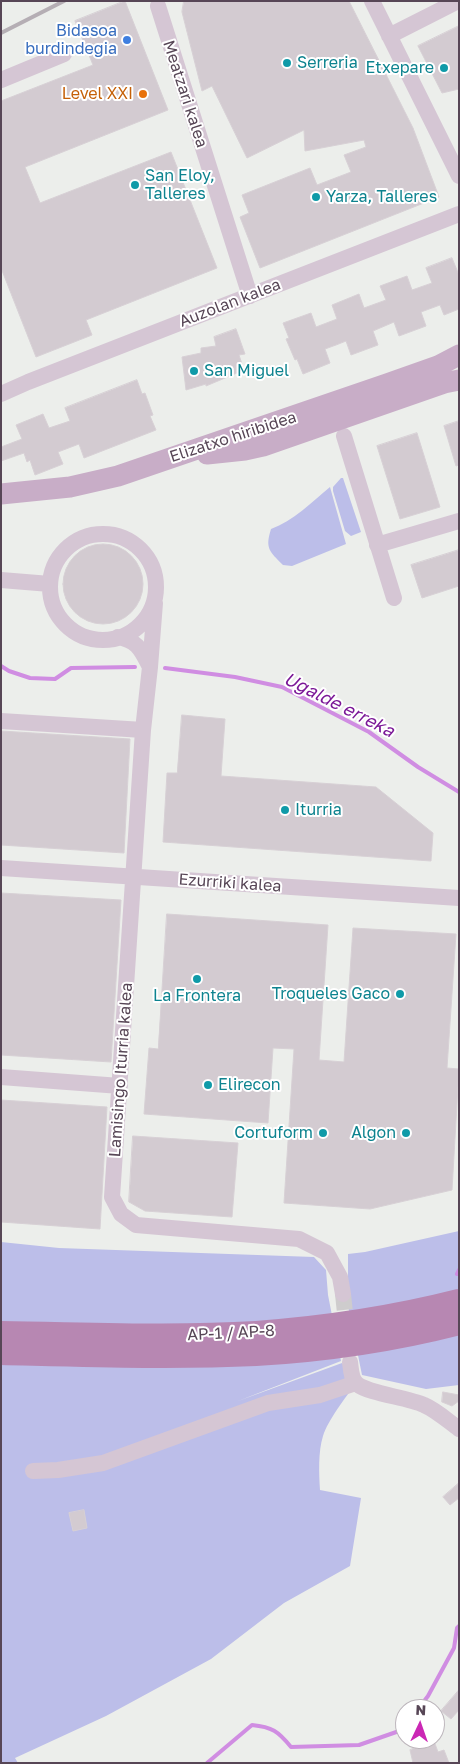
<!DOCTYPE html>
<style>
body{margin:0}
#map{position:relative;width:460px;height:1764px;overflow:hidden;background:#eceeeb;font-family:"Golos Text",sans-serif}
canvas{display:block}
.frame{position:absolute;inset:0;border:2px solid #574656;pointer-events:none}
.north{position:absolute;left:395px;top:1699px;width:50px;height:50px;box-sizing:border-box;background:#fff;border:1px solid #bcb5bb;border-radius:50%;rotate:3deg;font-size:14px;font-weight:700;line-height:20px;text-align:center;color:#574656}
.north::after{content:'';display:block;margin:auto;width:18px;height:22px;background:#cb28b5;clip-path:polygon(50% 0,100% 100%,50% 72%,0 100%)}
</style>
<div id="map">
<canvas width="460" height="1764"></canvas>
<div class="frame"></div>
<div class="north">N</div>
</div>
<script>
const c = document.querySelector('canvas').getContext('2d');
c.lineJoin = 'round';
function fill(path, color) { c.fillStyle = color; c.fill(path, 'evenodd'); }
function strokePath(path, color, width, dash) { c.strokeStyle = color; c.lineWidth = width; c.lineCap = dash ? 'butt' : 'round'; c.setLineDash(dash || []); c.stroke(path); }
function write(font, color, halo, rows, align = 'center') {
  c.font = font + ' "Golos Text",sans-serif'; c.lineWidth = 4; c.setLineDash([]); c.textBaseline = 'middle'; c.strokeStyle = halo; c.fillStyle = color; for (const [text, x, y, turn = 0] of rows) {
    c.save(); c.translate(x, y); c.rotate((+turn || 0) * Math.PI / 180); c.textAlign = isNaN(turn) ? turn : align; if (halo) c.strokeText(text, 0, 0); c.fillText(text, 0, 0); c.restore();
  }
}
const green = new Path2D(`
 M341,478H343L361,532L351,536L345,531L333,491V487Z
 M330,487L346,544L292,566L283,565C269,551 265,548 271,529C293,521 312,502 330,487Z
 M459,1231V1385L426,1389L362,1375L348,1306V1254L365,1252Z
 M1,1242L59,1248L314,1257L326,1270L328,1295L341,1361L238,1401L342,1363L356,1383C346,1397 328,1420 323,1436C318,1452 319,1473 320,1490L361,1498L350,1566L284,1603L211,1659L106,1716L15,1758L18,1763H1Z`);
const stream = new Path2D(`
 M1,666L9,671L30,678L55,679L71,668L135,667
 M165,668L235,677L282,687L369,732L418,767L459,792
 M457,1274L459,1270
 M418,1709L428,1696L454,1648L457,1628L459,1626
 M207,1763L252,1725C272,1727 278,1731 291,1747L359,1745L402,1730L405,1727`);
const building = new Path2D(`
 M125,1L168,110L25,167L40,203L171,152L217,268L86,320L92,335L36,357L1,268V101L93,65L75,21Z
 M184,1H349L413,128L439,197L260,268L240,217L249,213L242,195L310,168L317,185L351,172L344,155L366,147L364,140L305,151L304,130L247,158L212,86L202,91L182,12Z
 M459,26V89L442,93L418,46Z
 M452,258L459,275V309L444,315L440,305L421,312L426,326L399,336L394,322L373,331L378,345L351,355L346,341L336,345L325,349L330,363L303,374L297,359L295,360L286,339L289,338L283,323L311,313L316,327L337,319L332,305L359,294L364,308L386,300L380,286L407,276L412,290L432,283L426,268Z
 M236,329L245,354L239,355L244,370L206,386V384L186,390L182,357L201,353V348L216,346L214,337Z
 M137,380L142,394L145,393L153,415L150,416L156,430L84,458L79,444L58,452L63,464L35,475L30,460L27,462L24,453L1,461V447L22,439L16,425L43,414L49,428L70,421L65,408Z
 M459,421V465L456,466L444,426Z
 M417,433L440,507L400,519L377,446Z
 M63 584a40 40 0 1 1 80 0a40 40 0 1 1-80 0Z
 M459,550V586L422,598L411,565Z
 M182,715L225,719L221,776L376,787L433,833L431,861L163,842L167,773H177Z
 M1,731L130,739L124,853L1,845Z
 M1,893L121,900L111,1062L1,1055Z
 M167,914L328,925L319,1060L344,1062L353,928L456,934L447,1068L459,1069L452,1190L370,1209L284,1203L294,1049L273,1048L268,1123L144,1114L149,1048L158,1049Z
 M1,1100L107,1107L100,1229L1,1222Z
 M133,1136L238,1143L232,1217L145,1211L129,1202Z
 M443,1392L459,1395V1401L452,1406L442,1402Z
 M459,1483V1498L450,1505L443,1497Z
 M84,1510L87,1528L73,1531L69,1513Z
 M459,1690V1710L451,1719L441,1711Z
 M434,1741L438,1752L444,1750L449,1763H413L410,1750Z`);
const minorTunnel = new Path2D(`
 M343,1294L347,1332`);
const minor = new Path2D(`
 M372,1L459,176
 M158,6L250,296
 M389,36L458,1
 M1,80L64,54
 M1,394L28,382L459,214
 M344,436L394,598
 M50 587a53 53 0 1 1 106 0a53 53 0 1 1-106 0Z
 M377,545L459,521
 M1,580L50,584
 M118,637C138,641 141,650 150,667L155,603
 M150,667L143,730L112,1197L121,1214L136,1225L299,1239L327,1253L340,1277L343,1294
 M1,721L143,730
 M1,868L459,898
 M1,1077L120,1086
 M350,1362C351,1369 351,1379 357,1384C369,1394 407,1397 424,1405C436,1410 448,1421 459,1429
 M33,1471L58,1470L103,1463L268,1403L320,1395L356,1383`);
const major = new Path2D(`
 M207,454L245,450L263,446L444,383L459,380
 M1,494L70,487L118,476L387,384L438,366L459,355`);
const highway = new Path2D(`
 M1,1333C86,1334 171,1338 256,1333C324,1328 392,1318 459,1301
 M1,1353C86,1355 171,1358 256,1354C324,1350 393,1340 459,1323`);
const rail = new Path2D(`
 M1,33L64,1`);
const markers = [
 [127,40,5,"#3f7fe0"],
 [287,63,5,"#0f9aa8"],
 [444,68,5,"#0f9aa8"],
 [143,94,5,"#e8710a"],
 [135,185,5,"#0f9aa8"],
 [316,197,5,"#0f9aa8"],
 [194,371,5,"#0f9aa8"],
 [285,810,5,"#0f9aa8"],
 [197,979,5,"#0f9aa8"],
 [400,994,5,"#0f9aa8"],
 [208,1085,5,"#0f9aa8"],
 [323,1133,5,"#0f9aa8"],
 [406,1133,5,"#0f9aa8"]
];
const shopNames = [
 ["Bidasoa",117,31],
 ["burdindegia",117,49]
];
const cultureNames = [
 ["Serreria",297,63],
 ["Etxepare",434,68,"right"],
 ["San Eloy,",145,176],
 ["Talleres",145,194],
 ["Yarza, Talleres",326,197],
 ["San Miguel",204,371],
 ["Iturria",295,810],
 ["Troqueles Gaco",390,994,"right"],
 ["La Frontera",197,996,"center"],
 ["Elirecon",218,1085],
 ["Cortuform",313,1133,"right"],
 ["Algon",396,1133,"right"]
];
const foodNames = [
 ["Level XXI",133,94]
];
const streetNames = [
 ["Meatzari kalea",185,94,72],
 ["Auzolan kalea",230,303,-21],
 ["Elizatxo hiribidea",233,437,-18],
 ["Ezurriki kalea",230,883,4],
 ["Lamisingo Iturria kalea",121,1070,-86],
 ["AP-1 / AP-8",231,1333,-3]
];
const waterNames = [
 ["Ugalde erreka",339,705,27]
];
fill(green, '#bcbee9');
strokePath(stream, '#d08de2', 4);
fill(building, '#d3cbd1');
strokePath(building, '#d7d0d5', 1);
strokePath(minorTunnel, '#cecccd', 16, [16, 8]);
strokePath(minor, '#d5c6d4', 16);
strokePath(major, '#c8adc7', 21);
strokePath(highway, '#b787b2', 24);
strokePath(rail, '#b5aeb4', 4);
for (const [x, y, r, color] of markers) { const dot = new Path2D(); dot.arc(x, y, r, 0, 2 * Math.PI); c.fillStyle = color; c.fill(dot); strokePath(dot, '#fff', 2); }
write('16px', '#366cbe', '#fff', shopNames, 'right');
write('16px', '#0d838f', '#fff', cultureNames, 'left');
write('16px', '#c56008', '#fff', foodNames, 'right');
write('16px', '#574656', '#fff', streetNames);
write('italic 18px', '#7b1897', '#fff', waterNames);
</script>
